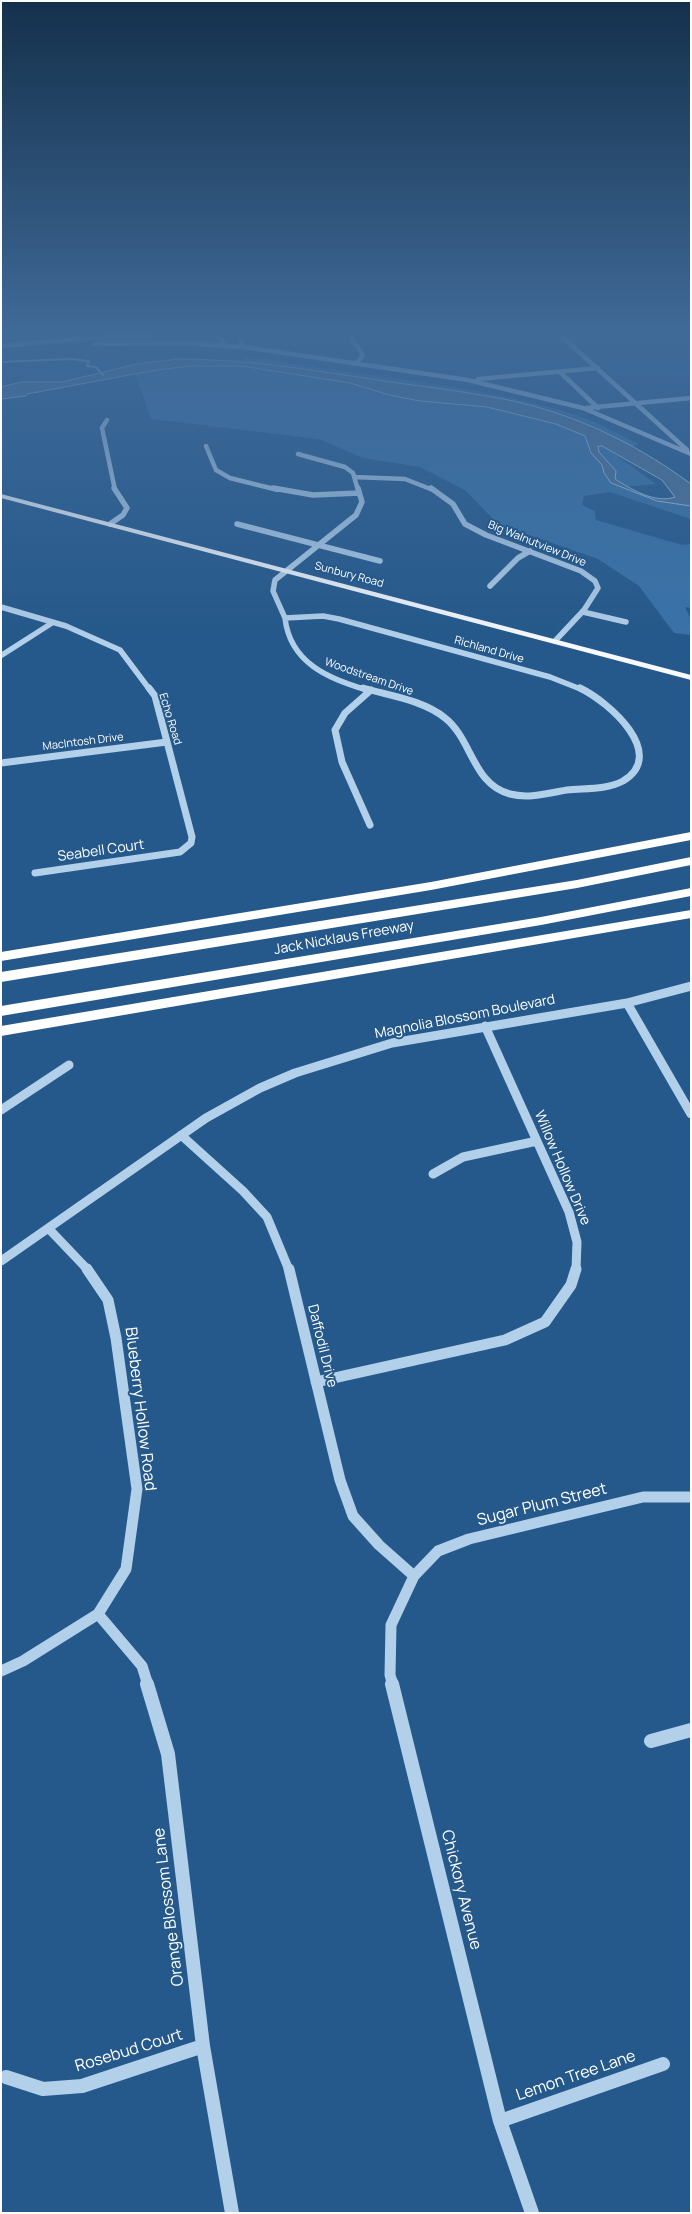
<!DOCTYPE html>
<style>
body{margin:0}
#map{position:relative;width:692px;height:2214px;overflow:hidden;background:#25598b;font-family:Manrope,sans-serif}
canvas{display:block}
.frame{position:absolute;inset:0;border:2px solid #fff;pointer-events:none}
</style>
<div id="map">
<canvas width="692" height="2214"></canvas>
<div class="frame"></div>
</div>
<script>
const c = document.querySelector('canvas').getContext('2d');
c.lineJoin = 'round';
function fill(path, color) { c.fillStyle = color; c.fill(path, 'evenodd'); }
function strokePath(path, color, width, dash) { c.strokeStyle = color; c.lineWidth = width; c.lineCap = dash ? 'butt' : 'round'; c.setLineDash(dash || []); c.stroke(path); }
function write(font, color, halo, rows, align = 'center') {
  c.font = font + ' Manrope,sans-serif'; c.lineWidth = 4; c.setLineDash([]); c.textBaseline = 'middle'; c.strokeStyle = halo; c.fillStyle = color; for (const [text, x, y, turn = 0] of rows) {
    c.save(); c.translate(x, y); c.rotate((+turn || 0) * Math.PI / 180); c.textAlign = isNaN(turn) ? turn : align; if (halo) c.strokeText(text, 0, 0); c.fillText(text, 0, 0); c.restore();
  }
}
const green = new Path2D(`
 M241,355C352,376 465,381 573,414C596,421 618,434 639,444L618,451L605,447L656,484L620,487L657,501L691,506V519L610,492L584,496L582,505L595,511L596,520L682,545L691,544V608L685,607L691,620V635L674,633L639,586L598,559L498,524L465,490L420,467L363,458L319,439L151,419L134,370L247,363Z`);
const water = new Path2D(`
 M178,359C246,359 304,369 371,379C409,385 449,389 487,396C562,408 630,439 691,484V506L657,501L611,483L604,473L602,465L591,453L585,436L556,424L487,407L420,401L389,395L350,383L242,366H192L156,370L27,394L26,396L1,399V387L21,382H62L137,364ZM602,446L662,480L675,497C655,504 631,489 615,479L616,471L599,452L598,447Z`);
const stream = new Path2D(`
 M1,362L71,359L89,361L87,366L96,367L103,375`);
const minorFar5 = new Path2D(`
 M214,332L226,345
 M237,332L244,347
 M347,332L362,353V357L355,364
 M557,332L687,450
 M95,344L183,343L244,347L468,380L583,408L691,454
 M1,346L111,336L151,335L155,332
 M560,372L598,408
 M478,379L598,368
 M586,408L691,398
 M107,420L102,428L115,490
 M206,446L216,470L230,478L278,490
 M298,454L345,467L353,473L358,490
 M354,477L405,479L433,490`);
const minorFar4 = new Path2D(`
 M273,488L313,495L359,493
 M431,488L453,504L465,524L486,535L581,571L595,581L598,588L584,610L555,641
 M110,524L123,515L127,508L114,488
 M237,524L380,561
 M490,586L518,558L530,551
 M1,607L66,626L120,650L150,690
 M583,612L626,622
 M285,618C290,663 329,679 367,690
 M285,618L273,591L275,580L356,515L362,502L358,488
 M285,618L323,616L339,619L550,677L583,690
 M2,655L52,623`);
const minorFar3 = new Path2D(`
 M363,688C390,696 423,700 445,718C472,739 473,785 510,794C529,799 548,793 567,790C585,788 606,790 623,781C668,754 609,702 580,688
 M1,763L167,742
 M370,825L342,762L335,730L345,713L371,690
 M35,873L180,852L191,843L192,837L155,696L149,688`);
const minorFar2 = new Path2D(`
 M627,1003L691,1114
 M485,1026L569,1212L577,1242L576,1270
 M1,1110L69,1065
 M181,1135L243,1191L267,1217L289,1270
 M433,1174L463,1157L537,1141
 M49,1229L88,1270
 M1,1261L206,1118L260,1088L295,1073L392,1043L627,1003L691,986`);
const minorFar1 = new Path2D(`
 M289,1269L340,1480L353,1516L379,1545L414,1576
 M316,1382L505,1340L545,1322L571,1285L576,1269
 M98,1614L142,1666L148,1685
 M1,1671L23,1661L98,1614L126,1569L137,1489L116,1338L108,1300L87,1269
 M393,1685L390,1675L391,1625L414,1576L438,1551L469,1539L643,1497H691`);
const minor = new Path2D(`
 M147,1684L168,1754L203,2046L232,2213
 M392,1684L500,2121L532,2213
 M651,1741L691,1730
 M6,2077L43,2089L82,2086L203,2046
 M500,2121L663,2064`);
const major = new Path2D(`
 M1,494L691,675V680L1,498Z`);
const highway = new Path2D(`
 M691,832V840L431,890L1,961V952L431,882Z
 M691,857V865L577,888L1,982V972L577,880Z
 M691,888V896L541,925L1,1016V1006L541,917Z
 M691,910V918L1,1036V1026Z`);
const farStreetnames = [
 ["Big Walnutview Drive",537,544,22],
 ["Sunbury Road",349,575,15],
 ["Richland Drive",489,650,16],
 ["Woodstream Drive",369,677,19],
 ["Echo Road",170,719,73],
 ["MacIntosh Drive",83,742,-7]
];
const streetNames = [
 ["Seabell Court",101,851,-8],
 ["Jack Nicklaus Freeway",344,938,-10],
 ["Magnolia Blossom Boulevard",465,1017,-11],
 ["Willow Hollow Drive",562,1168,67],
 ["Daffodil Drive",322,1346,76]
];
const nearStreetnames = [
 ["Blueberry Hollow Road",140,1409,83],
 ["Sugar Plum Street",542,1505,-14],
 ["Chickory Avenue",461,1890,76],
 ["Orange Blossom Lane",169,1907,-97],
 ["Rosebud Court",129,2051,-17],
 ["Lemon Tree Lane",576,2076,-19]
];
fill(green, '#3972a8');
fill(water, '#4f7296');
strokePath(water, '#a7cbeb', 1);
strokePath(stream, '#a7cbeb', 2);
strokePath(minorFar5, '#b3d0ea', 4.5);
strokePath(minorFar4, '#b3d0ea', 5.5);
strokePath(minorFar3, '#b3d0ea', 7);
strokePath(minorFar2, '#b3d0ea', 9);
strokePath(minorFar1, '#b3d0ea', 11);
strokePath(minor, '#b3d0ea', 14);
fill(major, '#f7fafe');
fill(highway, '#fff');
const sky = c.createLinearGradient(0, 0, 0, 642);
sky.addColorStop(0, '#14314c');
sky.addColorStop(0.52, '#406a98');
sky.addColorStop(1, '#406a9800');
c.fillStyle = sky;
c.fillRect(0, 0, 692, 642);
write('11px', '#fff', '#25598b', farStreetnames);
write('14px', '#fff', '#25598b', streetNames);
write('16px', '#fff', '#25598b', nearStreetnames);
</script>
